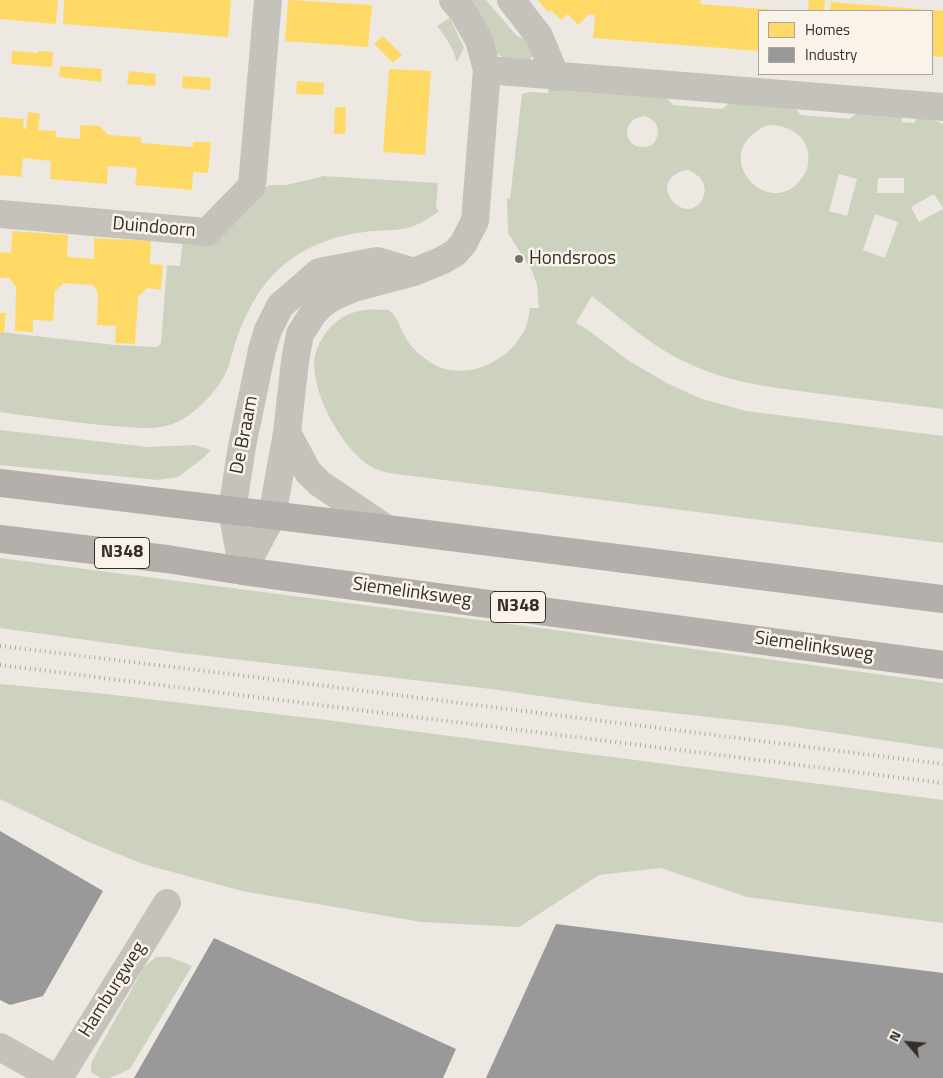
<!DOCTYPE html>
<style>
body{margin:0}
#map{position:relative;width:943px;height:1078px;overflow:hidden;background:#ede9e2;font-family:"Titillium Web",sans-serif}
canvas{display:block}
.legend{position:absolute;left:758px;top:10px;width:175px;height:65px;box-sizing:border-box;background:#f9f3ea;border:1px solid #aba59d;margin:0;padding:6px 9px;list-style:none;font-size:15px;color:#362f29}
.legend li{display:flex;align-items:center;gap:10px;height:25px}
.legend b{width:25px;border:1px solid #aba59d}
.north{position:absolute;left:883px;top:1018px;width:50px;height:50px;-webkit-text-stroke:4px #f9f3ea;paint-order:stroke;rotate:297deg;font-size:14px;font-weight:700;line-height:20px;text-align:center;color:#362f29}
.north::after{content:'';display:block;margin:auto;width:18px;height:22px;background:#362f29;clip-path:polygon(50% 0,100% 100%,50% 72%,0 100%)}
</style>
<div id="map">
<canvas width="943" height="1078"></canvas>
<ul class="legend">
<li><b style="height:14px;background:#ffd966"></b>Homes</li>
<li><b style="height:14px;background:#999"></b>Industry</li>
</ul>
<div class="north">N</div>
</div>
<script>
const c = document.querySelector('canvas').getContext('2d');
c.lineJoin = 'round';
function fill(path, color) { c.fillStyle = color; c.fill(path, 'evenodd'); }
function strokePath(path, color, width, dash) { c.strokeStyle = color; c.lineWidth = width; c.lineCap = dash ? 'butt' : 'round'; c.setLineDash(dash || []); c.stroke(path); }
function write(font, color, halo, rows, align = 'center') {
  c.font = font + ' "Titillium Web",sans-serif'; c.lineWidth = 5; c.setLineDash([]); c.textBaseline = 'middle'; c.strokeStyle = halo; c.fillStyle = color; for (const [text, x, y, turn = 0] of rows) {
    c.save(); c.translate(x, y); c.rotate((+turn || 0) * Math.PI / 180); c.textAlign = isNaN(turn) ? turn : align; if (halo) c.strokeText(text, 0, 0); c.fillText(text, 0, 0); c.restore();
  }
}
const green = new Path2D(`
 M471,0H486L517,36L528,40L532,44V57L526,63L508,61L496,53Z
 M450,18L464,48L457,62C453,48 446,37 437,26Z
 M549,86L664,95L673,105L722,109L732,101L792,105L801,115L849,119L860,111L902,114V122L915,123L916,115H922L943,124V208L934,194L911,207L919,222L943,209V409C903,404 862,399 822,394C777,388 734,384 692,365C654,349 624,321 592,296L576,323L588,330L629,361L667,383L699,398L746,411L943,436V543L388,473C379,470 371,468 364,462C339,441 315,398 314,365C314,355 318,345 323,337C341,311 360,308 389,310C401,320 402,338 414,349C423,358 436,368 450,370C482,375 513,355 526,327C528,321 529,314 530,308H539L537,285L532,271L508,233L507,198L510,199L522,94L530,92L548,93ZM644,116C659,121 662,132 653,144C627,158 615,120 644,116ZM768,125C791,125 812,138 808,164C807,172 802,178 797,184C763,217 707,151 768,125ZM687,170C700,174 710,186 702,200C684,229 643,179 687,170ZM839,174L857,179L847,216L829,211ZM878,178H904V193H877ZM875,214L898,222L885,258L863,250Z
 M322,176L438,183L436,208L439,211C409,234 399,228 365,232C339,235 315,243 294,257C260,280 243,316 232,354C230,360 229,366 226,372C217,393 189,421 166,426C149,430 130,427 113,426C75,423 38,417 0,412V332L115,345L157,347L161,343L167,265L180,266L183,239L211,241L269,185H286L321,177Z
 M0,430L148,447L195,445L211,450L202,459L178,477L158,480L0,465Z
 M0,558L518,625L943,683V749L788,726L610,706L491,689L181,653L0,628Z
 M0,684L97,693L319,719L943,800V923L747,897L661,868L599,875L519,927L421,922L242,891L143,864L84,840L0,799Z
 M156,957H170L192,966L130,1069L110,1078H100L91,1072V1063L144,967Z`);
const homes = new Path2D(`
 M0,0H58L56,24L0,19Z
 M64,0H231L228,37L63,24Z
 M288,0L372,5L368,47L285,41Z
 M538,0H701L700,4L777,10V11H759V51L593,38L595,15L589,14L578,25L568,14L561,20L551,10L548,12Z
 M809,0H825L824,11H808Z
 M831,2L930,10V11H830Z
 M932,10L943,11V57L932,56Z
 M383,36L402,55L393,63L374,44Z
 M12,51L38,53V51L53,52L52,67L11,64Z
 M60,66L102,69L101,82L59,77Z
 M389,69L431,71L425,155L383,152Z
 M129,71L156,74L155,86L127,84Z
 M183,76L211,78L210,90L182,88Z
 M297,81L324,83L323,95L296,94Z
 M335,107H346L345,134H334Z
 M28,112L40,114L38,130L56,131V137L80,139V125L100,126L108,135L141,137V143L193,147V142H211L208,173L193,172L192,190L135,185L137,168L108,166L107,184L50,179L51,161L23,158L21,177L0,175V117L24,119L23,129H26Z
 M12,231L68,235L67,257L94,259V238L151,241L150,264L163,265L161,290L147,288L138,297L135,344L115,343L116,326L97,325L98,293L93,285L64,283L55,291L53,321L33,320V332L15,331L16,287L9,278H0V252L11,253Z
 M0,313H6L4,333H0Z`);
const industry = new Path2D(`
 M0,831L103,891L43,996L10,1005L0,1000Z
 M556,924L943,973V1078H486Z
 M214,938L456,1049L443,1078H134Z`);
const street = new Path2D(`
 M511,0L539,36L556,77
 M487,70L943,107
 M0,214L207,232L252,186L268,0
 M287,433L308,472L319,483L387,529
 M243,571L272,516L287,433L295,361L300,334L312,315L321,305L331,298L354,288L414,272L441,261L455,253L463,244L475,221L487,70L479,40L463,12L453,0
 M243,571L232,511L242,446L262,350L268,330L280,306L319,272L377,261L414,272
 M0,1047L55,1078
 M59,1078L167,903`);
const primary = new Path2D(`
 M0,483L387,529L943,599
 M0,539L167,559L243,571L943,665`);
const rail = new Path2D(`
 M0,646L247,676L943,764
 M0,665L943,783`);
const markers = [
 [519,259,5,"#76706a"]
];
const shields = [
 [122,553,55],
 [518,607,55]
];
const shieldNames = [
 ["N348",122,553],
 ["N348",518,607]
];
const streetNames = [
 ["Duindoorn",154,228,5],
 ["De Braam",245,435,-79],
 ["Siemelinksweg",412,593,8],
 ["Siemelinksweg",814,647,8],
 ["Hamburgweg",113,990,-58]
];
const poiNames = [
 ["Hondsroos",529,259]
];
fill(green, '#ccd2bd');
fill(homes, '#ffd966');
fill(industry, '#999');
strokePath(street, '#c5c1bb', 28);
strokePath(primary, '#b4afaa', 28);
strokePath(rail, '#ada9a5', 4, [1, 4]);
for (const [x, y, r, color] of markers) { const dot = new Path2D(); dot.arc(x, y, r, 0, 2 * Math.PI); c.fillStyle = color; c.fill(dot); strokePath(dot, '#f9f3ea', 2); }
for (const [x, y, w] of shields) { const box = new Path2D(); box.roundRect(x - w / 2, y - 15.5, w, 31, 4); c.fillStyle = '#f9f3ea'; c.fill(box); strokePath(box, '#362f29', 1); }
write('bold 18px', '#362f29', null, shieldNames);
write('19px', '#362f29', '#f9f3ea', streetNames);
write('19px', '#362f29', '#f9f3ea', poiNames, 'left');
</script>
